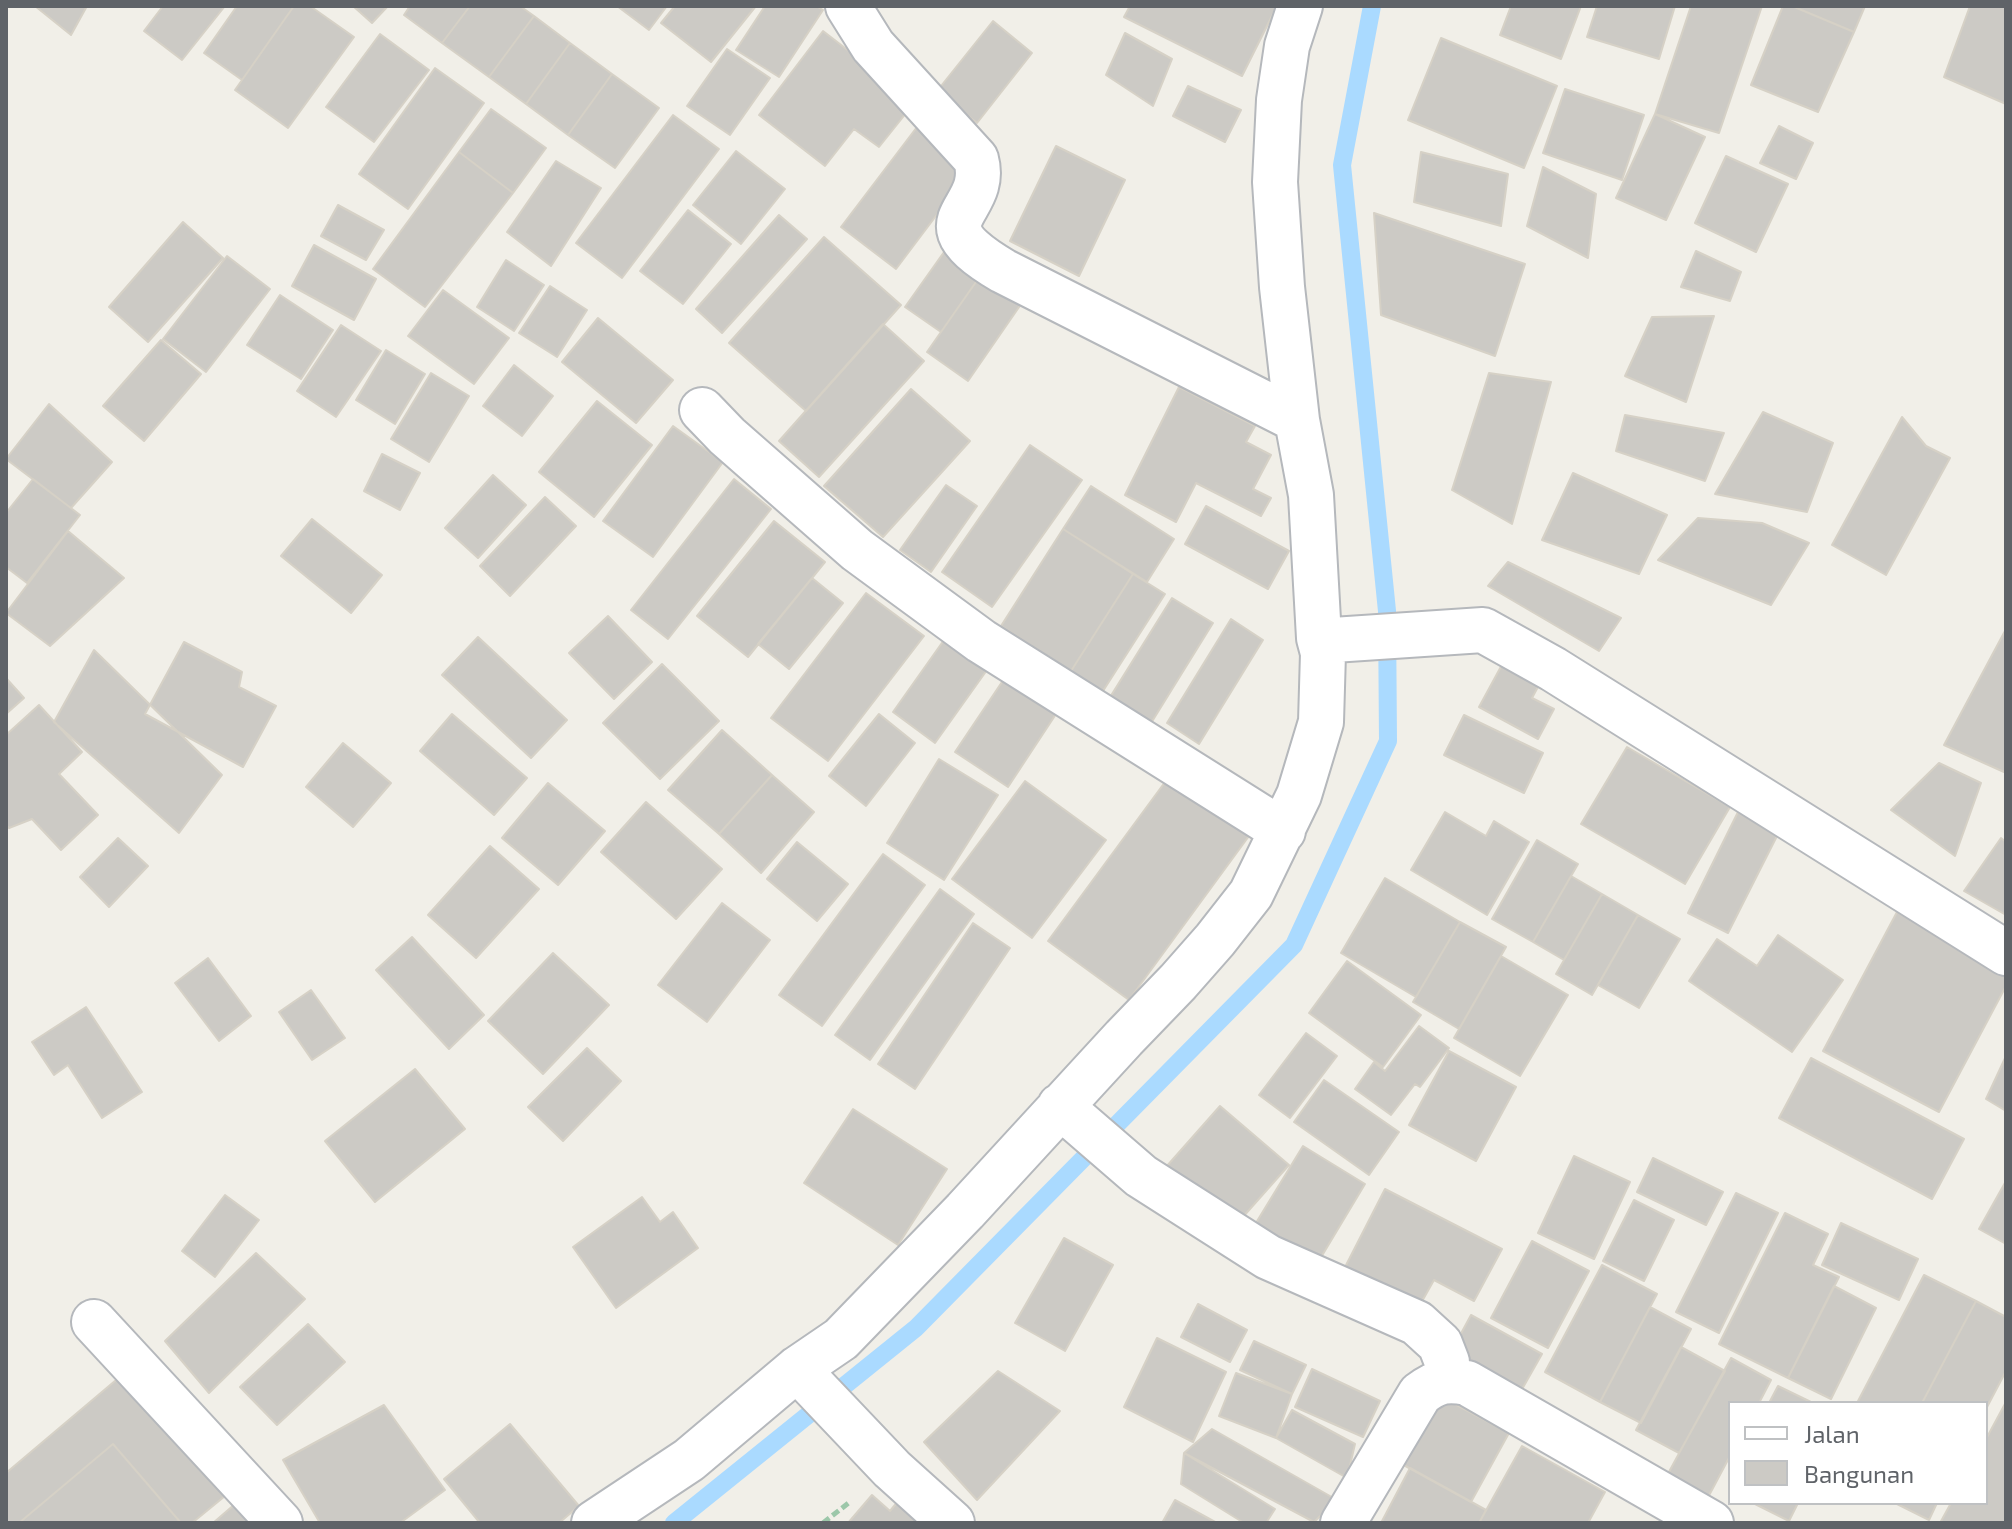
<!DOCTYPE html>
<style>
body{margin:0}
#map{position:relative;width:2012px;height:1529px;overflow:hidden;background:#f1efe8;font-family:"Exo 2",sans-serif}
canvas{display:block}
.frame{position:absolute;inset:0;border:8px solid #5f6368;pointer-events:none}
.legend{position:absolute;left:1728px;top:1401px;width:260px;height:104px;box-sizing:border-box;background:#fff;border:2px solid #bfc1c3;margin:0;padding:10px 14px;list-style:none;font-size:24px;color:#5f6368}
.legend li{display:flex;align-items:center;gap:16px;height:40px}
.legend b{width:40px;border:2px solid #bfc1c3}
</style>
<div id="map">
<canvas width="2012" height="1529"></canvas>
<div class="frame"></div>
<ul class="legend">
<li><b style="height:10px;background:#fff"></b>Jalan</li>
<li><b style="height:22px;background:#cccac5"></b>Bangunan</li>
</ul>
</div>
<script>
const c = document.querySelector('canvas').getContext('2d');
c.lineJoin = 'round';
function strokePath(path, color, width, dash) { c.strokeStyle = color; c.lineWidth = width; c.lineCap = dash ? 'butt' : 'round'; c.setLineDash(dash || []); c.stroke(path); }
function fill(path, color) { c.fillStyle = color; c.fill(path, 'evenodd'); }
const stream = new Path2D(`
 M674,1523L916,1328L1294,945L1388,741L1387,611L1342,165L1372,6`);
const building = new Path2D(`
 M35,6H87L71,35Z
 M163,6H225L182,60L144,31Z
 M237,6H294L242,80L204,53Z
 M294,6H310L354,37L288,128L235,90Z
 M353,6H388L372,23Z
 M410,6H470L442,43L404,15Z
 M470,6H520L534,16L489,77L442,43Z
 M617,6H667L649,30Z
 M675,6H756L711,62L661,23Z
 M765,6H816L823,10L779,77L736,50Z
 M1130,6H1277L1242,76L1124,17Z
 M1511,6H1581L1561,59L1500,35Z
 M1597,6H1675L1659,59L1587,37Z
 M1691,6H1762L1719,133L1655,114Z
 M1783,6H1792L1854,32L1818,112L1751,85Z
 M1792,6H1865L1854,32Z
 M1970,6H2006V104L1944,77Z
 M534,16L570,43L526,104L489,77Z
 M993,21L1032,53L977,123L937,91Z
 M823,31L915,102L879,147L854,129L825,166L759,115Z
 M1125,33L1172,59L1153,106L1106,75Z
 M380,34L429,70L374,142L326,107Z
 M1441,38L1557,86L1524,168L1408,120Z
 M570,43L612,74L568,135L526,104Z
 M727,49L770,78L730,135L687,106Z
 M435,68L484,103L408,209L359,174Z
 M612,74L659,108L615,168L568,135Z
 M1188,86L1241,110L1225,142L1173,116Z
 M1565,89L1644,115L1622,180L1543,153Z
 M491,109L546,148L513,193L459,152Z
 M1655,114L1705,137L1666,220L1616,198Z
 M673,115L719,149L622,278L576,243Z
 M1779,126L1813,143L1796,179L1760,163Z
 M917,127L972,168L896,269L841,227Z
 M1056,146L1125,180L1079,276L1010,241Z
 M736,151L785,189L741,244L693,205Z
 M459,152L513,193L425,307L373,269Z
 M1421,152L1508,174L1501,226L1414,202Z
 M1726,156L1788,184L1756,252L1695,223Z
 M556,161L601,188L551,266L507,232Z
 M1543,167L1596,194L1588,258L1527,226Z
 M338,205L384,230L366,260L321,236Z
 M688,210L731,244L683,304L640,271Z
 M1374,213L1525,264L1495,356L1381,315Z
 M779,215L807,239L722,333L696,309Z
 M183,222L223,258L148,342L109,307Z
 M824,237L901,305L806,411L729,343Z
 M314,245L376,279L354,320L292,286Z
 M949,245L985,269L941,332L905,307Z
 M1696,251L1741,272L1730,301L1681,287Z
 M227,256L270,289L206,372L163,339Z
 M506,260L544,285L514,331L477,307Z
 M985,269L1026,297L968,381L927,352Z
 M550,286L587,310L557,357L519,333Z
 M443,290L509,338L474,384L408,336Z
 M280,295L333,330L301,379L247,345Z
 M1714,316L1686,402L1625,376L1652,317Z
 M598,318L673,380L636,423L562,362Z
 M883,324L924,361L819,477L779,441Z
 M341,325L381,351L336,417L297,391Z
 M161,340L201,374L144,441L103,406Z
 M386,350L425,374L395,424L356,400Z
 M514,365L553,396L522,436L483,406Z
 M431,373L469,396L429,462L391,439Z
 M1489,373L1551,382L1512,524L1452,490Z
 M1179,387L1255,426L1246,442L1271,455L1253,489L1271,498L1261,516L1196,483L1176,522L1125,495Z
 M911,389L970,441L883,537L824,486Z
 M597,401L652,445L594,517L539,472Z
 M49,404L112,462L71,508L6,459Z
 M1763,412L1833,443L1807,512L1715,494Z
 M1625,415L1724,433L1705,481L1616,451Z
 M1902,417L1926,446L1950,458L1886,575L1832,545Z
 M673,426L723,462L653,557L603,521Z
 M1030,445L1082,480L992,607L942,572Z
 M382,454L420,473L400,510L364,491Z
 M1573,473L1667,515L1639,574L1542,540Z
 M493,475L526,505L478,558L445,528Z
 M33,479L80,515L27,583L6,567V513Z
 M734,479L771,509L668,639L631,610Z
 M946,485L977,506L931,572L900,550Z
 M1091,486L1174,539L1147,582L1063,529Z
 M545,497L576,526L510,596L480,566Z
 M1206,506L1289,551L1268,589L1185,544Z
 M1698,518L1762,523L1809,543L1771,605L1658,560Z
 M312,519L382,575L351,613L281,556Z
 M774,521L825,562L748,657L697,616Z
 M1063,529L1133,574L1071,671L1001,626Z
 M68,531L124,578L50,646L6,613Z
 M1508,562L1621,618L1599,651L1488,586Z
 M1133,574L1165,594L1103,691L1071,671Z
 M812,578L843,603L789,669L758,644Z
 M866,593L924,636L828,761L771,718Z
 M1172,598L1213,623L1148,728L1107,702Z
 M608,616L652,662L614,699L569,653Z
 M1231,619L1263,640L1199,744L1167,723Z
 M2006,629V767L2004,772L1944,745Z
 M478,637L567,720L531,758L442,675Z
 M944,640L987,670L935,743L893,712Z
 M184,642L242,672L239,687L276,706L243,767L145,714Z
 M94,650L222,775L179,833L54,722Z
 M1510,650L1547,670L1532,698L1554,709L1538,739L1479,707Z
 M662,664L719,721L660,779L603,723Z
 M1008,673L1060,708L1008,787L955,752Z
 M6,678L24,698L6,714Z
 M39,705L82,752L59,774L98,815L61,850L32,819L9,828L6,825V735Z
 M452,714L527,778L494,815L420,751Z
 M879,714L915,743L866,806L829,776Z
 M1464,715L1543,753L1524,793L1444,755Z
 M722,730L772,775L719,834L668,790Z
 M343,743L391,783L353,827L306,787Z
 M1627,747L1730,807L1685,884L1581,824Z
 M939,759L998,795L944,880L887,843Z
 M1939,763L1981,783L1955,856L1891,810Z
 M772,775L814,812L761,873L719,834Z
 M1168,778L1249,836L1129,1000L1048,941Z
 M1025,781L1106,840L1032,938L952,879Z
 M548,783L605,831L558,885L502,838Z
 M646,802L722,869L676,919L601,852Z
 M1445,812L1486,836L1494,821L1529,842L1487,915L1411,870Z
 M1738,812L1778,834L1728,933L1688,913Z
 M118,838L148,866L109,907L80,877Z
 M2001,838L2006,842V915L1964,891Z
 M1537,840L1578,864L1533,942L1492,919Z
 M797,842L848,884L817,921L767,879Z
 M490,846L539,889L476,958L428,915Z
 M883,854L925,885L822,1026L779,995Z
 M1571,876L1602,894L1564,960L1533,942Z
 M1385,878L1460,922L1416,997L1341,953Z
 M940,889L974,914L870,1060L835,1035Z
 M1602,894L1638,915L1592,995L1556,974Z
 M722,903L770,940L707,1022L658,985Z
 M1897,912L2006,970V986L1939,1112L1823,1051Z
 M1638,915L1680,939L1639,1008L1598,985Z
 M1460,922L1506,947L1459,1029L1413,1002Z
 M973,923L1010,948L915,1089L878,1064Z
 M1778,935L1843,980L1792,1052L1689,981L1717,939L1757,966Z
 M412,937L484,1015L449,1049L376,970Z
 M553,953L609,1005L543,1074L488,1021Z
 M1501,956L1568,995L1520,1076L1454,1038Z
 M208,958L251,1016L219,1041L175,983Z
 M1347,961L1421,1015L1383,1067L1309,1013Z
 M311,990L345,1038L312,1060L279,1012Z
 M86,1007L142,1092L102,1118L68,1065L54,1075L32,1042Z
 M1419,1026L1449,1048L1420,1087L1415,1084L1391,1115L1355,1089L1374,1062L1385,1071Z
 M1306,1033L1337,1056L1290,1118L1259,1095Z
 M587,1048L621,1081L563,1141L528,1107Z
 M1449,1051L1516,1087L1476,1161L1409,1125Z
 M2006,1056V1111L1986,1099Z
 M1811,1058L1964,1139L1932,1199L1779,1118Z
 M415,1069L465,1129L375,1202L325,1141Z
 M1324,1080L1399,1132L1369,1175L1294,1122Z
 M1220,1106L1289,1165L1234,1227L1166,1167Z
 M853,1109L947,1169L898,1245L804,1183Z
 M1303,1146L1365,1184L1314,1269L1251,1231Z
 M1574,1156L1630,1182L1594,1259L1538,1233Z
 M1653,1158L1723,1192L1706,1225L1637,1192Z
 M2006,1181V1244L1979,1229Z
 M1385,1189L1502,1249L1474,1301L1434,1280L1416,1312L1342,1273Z
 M1736,1193L1778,1213L1719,1333L1676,1312Z
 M225,1195L259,1220L215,1277L182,1251Z
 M642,1197L660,1222L673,1212L698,1248L616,1308L573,1247Z
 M1634,1200L1674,1220L1644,1281L1603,1261Z
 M1785,1213L1828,1234L1813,1265L1839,1277L1788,1378L1719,1344Z
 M1841,1223L1918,1259L1899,1300L1822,1265Z
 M1064,1238L1113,1265L1065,1351L1015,1323Z
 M1532,1241L1589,1271L1548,1348L1491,1318Z
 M256,1253L305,1299L209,1393L165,1341Z
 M1602,1265L1657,1294L1600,1402L1545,1372Z
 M1924,1275L1976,1301L1922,1403H1857Z
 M1834,1286L1876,1308L1831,1399L1788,1378Z
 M1976,1301L2006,1317V1371L1986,1409V1403H1922Z
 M1198,1304L1247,1330L1230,1362L1181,1337Z
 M1650,1307L1691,1329L1641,1423L1600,1402Z
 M1471,1315L1542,1354L1521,1391L1451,1352Z
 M308,1324L345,1362L277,1425L240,1387Z
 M1157,1338L1226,1372L1193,1442L1124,1407Z
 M1254,1341L1306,1365L1292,1394L1240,1370Z
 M1681,1347L1725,1371L1679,1453L1636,1430Z
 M1731,1358L1771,1380L1759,1403H1730V1456L1705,1503L1664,1481Z
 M1312,1369L1380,1401L1363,1437L1295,1407Z
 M998,1371L1060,1411L977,1500L924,1442Z
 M1236,1373L1292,1394L1276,1438L1219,1416Z
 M122,1375L225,1496L192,1523H181L113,1444L19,1523H6V1473Z
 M1778,1386L1813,1403H1769Z
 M1438,1395L1509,1433L1471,1502L1400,1463Z
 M2006,1402V1523H1940L1951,1503H1986V1439Z
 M384,1405L445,1490L400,1523H320L283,1460Z
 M1292,1410L1355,1444L1347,1478L1276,1438Z
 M510,1424L579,1506L559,1523H480L444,1479Z
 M1212,1429L1337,1500L1314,1522L1184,1453Z
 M113,1444L181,1523H19Z
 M1522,1446L1605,1492L1588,1523H1479Z
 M1184,1453L1275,1509L1266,1523H1244L1181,1484Z
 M1410,1468L1486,1510L1479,1523H1381Z
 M872,1495L890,1511L899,1500L926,1523H848Z
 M1175,1500L1217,1523H1162Z
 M1753,1503H1798L1789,1521Z
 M1895,1503H1937L1929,1520Z
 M235,1504L251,1523H213Z`);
const path = new Path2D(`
 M823,1523L851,1501`);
const street = new Path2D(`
 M848,6L873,46L976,159C991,214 913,218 1003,271L1297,420
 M702,410L727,436L857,550L981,641L1283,831
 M1319,638L1333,640L1483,630L1553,669L2006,953
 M1060,1106L1141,1176L1268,1257L1417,1323L1440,1344L1447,1362V1379
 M94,1322L280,1523
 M797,1369L892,1469L952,1523
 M594,1523L689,1460L797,1369L841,1339L965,1211L1124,1038L1178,982L1215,940L1251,894L1299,795L1321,722L1323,653L1319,638L1311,495L1297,420L1282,287L1275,182L1279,100L1287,46L1300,6
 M1343,1523L1420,1394C1437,1381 1447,1379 1467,1383L1711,1523`);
strokePath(stream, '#aadaff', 18);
fill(building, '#cccac5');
strokePath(building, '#d6d1c6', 2);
strokePath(street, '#b5b8bc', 48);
strokePath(path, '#9cc7a9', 5, [8, 4]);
strokePath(street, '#fff', 44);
</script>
